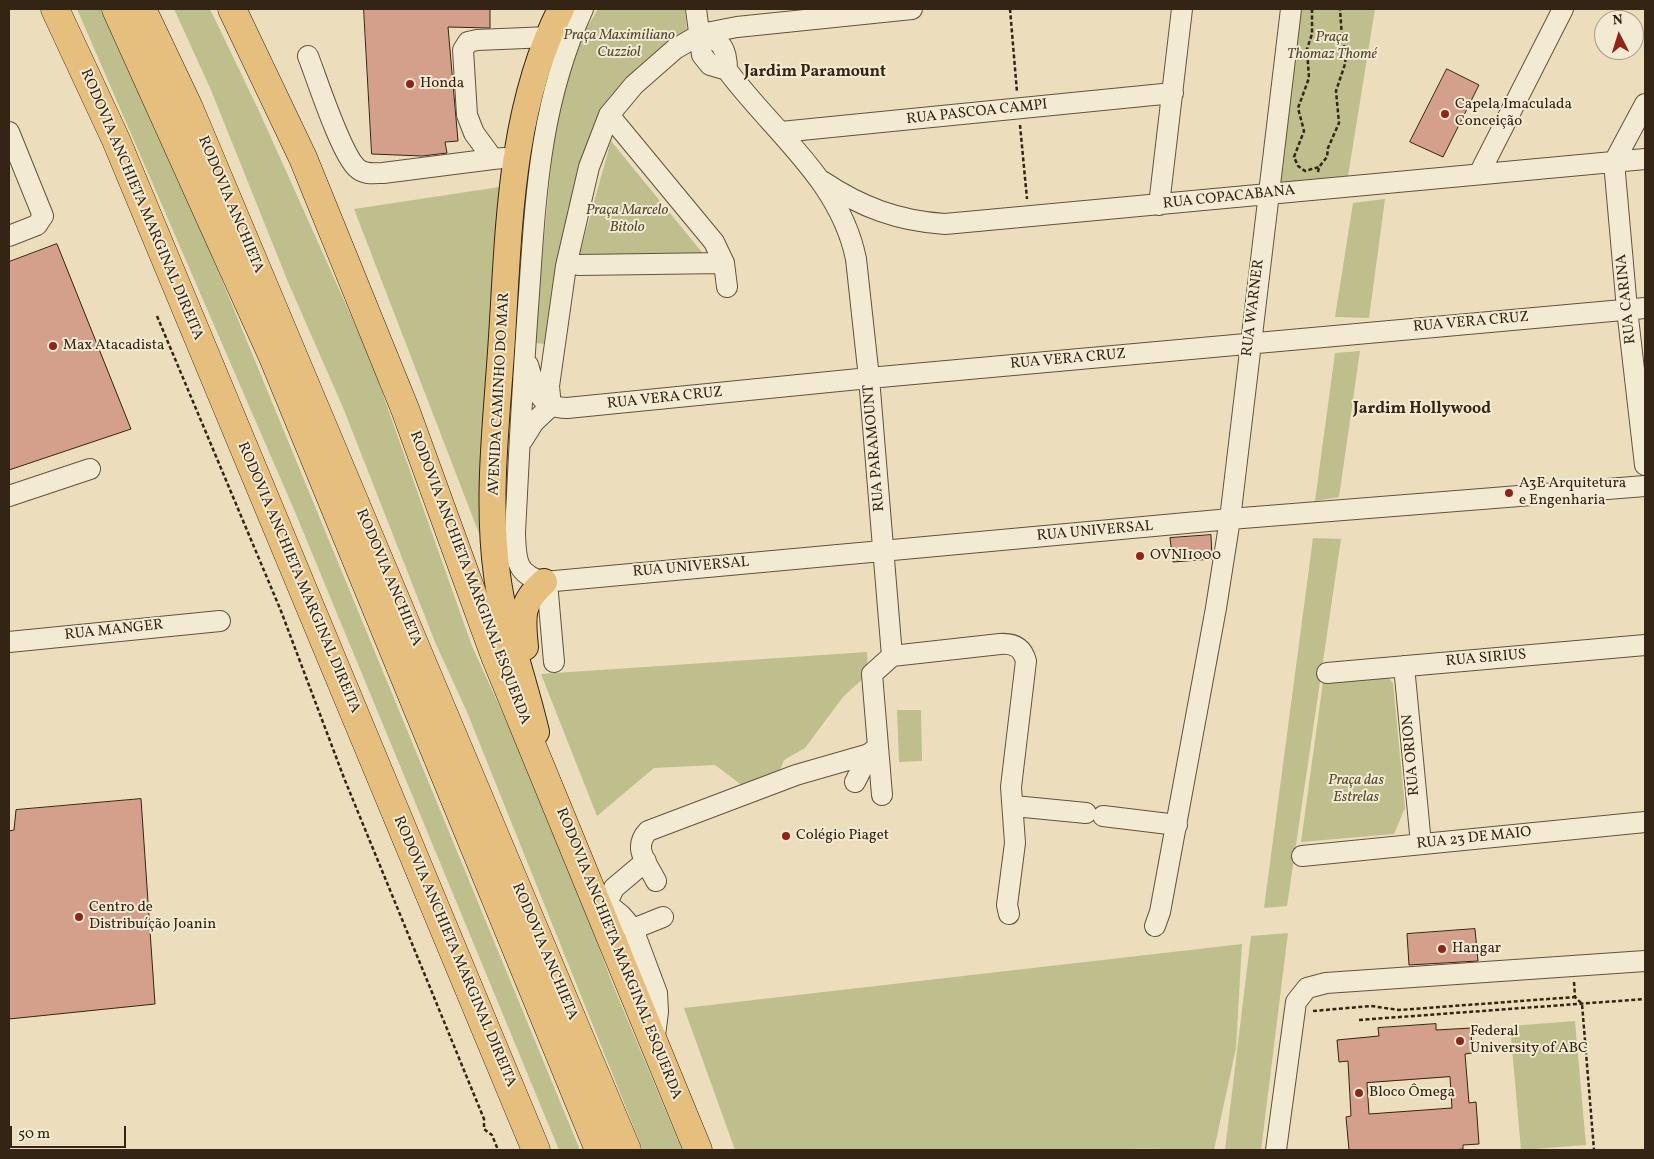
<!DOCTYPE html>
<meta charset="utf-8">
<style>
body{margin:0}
#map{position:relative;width:1654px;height:1159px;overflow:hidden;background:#ecdebc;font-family:Vollkorn,serif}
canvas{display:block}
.frame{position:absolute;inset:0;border:10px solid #342413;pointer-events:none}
.north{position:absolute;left:1594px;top:10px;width:50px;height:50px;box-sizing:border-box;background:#f3ead3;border:1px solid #a79b86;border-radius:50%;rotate:355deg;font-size:14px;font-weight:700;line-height:20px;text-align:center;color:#342413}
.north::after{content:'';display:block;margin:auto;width:18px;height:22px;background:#8f2418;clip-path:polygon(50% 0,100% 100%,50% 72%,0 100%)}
.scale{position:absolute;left:10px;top:1126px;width:116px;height:22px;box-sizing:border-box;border:2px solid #342413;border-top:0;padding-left:6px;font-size:15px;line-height:18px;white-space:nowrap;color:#342413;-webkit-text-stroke:4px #f3ead3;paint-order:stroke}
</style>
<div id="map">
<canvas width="1654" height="1159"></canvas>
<div class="frame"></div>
<div class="north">N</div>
<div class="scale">50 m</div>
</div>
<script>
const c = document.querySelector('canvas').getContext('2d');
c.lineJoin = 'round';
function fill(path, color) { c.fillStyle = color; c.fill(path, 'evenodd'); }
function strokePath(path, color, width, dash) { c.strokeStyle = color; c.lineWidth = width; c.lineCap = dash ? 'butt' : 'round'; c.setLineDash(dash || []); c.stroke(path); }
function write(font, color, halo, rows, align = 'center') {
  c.font = font + ' Vollkorn,serif'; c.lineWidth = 4; c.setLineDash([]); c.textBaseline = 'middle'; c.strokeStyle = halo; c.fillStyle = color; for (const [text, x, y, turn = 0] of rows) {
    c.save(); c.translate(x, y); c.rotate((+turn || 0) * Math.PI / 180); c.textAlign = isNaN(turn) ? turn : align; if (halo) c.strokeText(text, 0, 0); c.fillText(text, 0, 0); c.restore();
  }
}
const green = new Path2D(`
 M77,9H106L132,62L580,1150H559L295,512Z
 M174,9H210L259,111L370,358L472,646L557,833L610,978L682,1150H643L467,712L435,642L344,410L288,282L211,90Z
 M598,9H685L687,32L622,87L545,344L534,343L556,115L576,46Z
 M1300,9H1375L1348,176L1278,184Z
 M611,141L705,256H579Z
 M506,186L480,536L354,209Z
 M1385,199L1369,318L1335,317L1353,203Z
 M1360,351L1339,497L1315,501L1335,353Z
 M1313,538L1341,539L1287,906L1264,908Z
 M867,652L868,674L843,697L805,748L784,760L779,773L743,786L715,765L654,768L597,816L541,674Z
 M1387,676L1393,683L1405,808L1394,834L1301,842L1323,682Z
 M897,710H921L922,761L899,762Z
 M1288,933L1261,1150H1225L1251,936Z
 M1242,944L1236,1048L1214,1150C1181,1150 1147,1147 1114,1150H735L684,1008Z
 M1575,1021L1586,1145L1521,1150L1510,1026Z`);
const building = new Path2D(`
 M364,9H490V28L448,27L458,141L445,142L447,153L422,156L372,154Z
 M1447,69L1479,85L1443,157L1410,142Z
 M57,244L131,429L9,470V262Z
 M1211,535L1212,559L1173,562L1170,538Z
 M141,799L155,1004L9,1019V831L14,830L16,810Z
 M1475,929L1478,961L1409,965L1407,934Z
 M1436,1024V1030L1471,1028L1472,1053L1465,1054L1469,1103L1476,1102L1479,1144L1463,1145V1149L1453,1150H1349L1346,1117L1351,1116L1348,1061L1339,1062L1337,1040L1379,1036L1378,1028ZM1450,1077L1452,1108L1369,1114L1367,1083Z`);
const path = new Path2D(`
 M1010,9L1017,92
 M1312,9V34L1307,49L1309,78L1298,108L1304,131L1294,157L1298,166L1305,171L1319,167
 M1020,125L1027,199
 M1318,172L1319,167L1327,157L1328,148L1339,123L1336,91L1345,64L1346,54L1342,38L1340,9
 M157,316L281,611L344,778L484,1119V1129L492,1135L498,1150
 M1574,982L1575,997L1582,1004L1594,1150
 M1313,1011L1371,1006L1399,1010L1575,997
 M1359,1020L1645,999`);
const minor = new Path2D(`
 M583,9C540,104 536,192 529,294C523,373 519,453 515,533C516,559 515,574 544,582L1230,519L1645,486
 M696,9L702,55L710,65L727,70
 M701,34C722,40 727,49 727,70C773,132 840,180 856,259L869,378L892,656
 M308,56C317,79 341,154 357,168C364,175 374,173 383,173L493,159
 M1645,104L1614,162L1627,309L1645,465
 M609,115L714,242L724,263L727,287
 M9,132L43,216L37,225L9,236
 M781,132L1173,93
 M504,158L493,159L474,133L467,115L463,50L468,42L477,40L549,37
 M1479,174L1563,9
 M822,181C861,207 898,221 945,224L1645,159
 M1159,205L1182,9
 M578,265L724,263
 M528,365C535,388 539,408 567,408L869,378L1645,308
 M522,441L534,422L551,406L549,386L566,266L589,167L609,115L634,85L675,49L701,34L737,27L912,9
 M9,496L90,469
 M547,582L554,662
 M9,642L220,621
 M1404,666L1421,844
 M1327,673L1645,645
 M855,782L869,754
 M882,795L872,674L892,656L1000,644C1014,643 1022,647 1026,661L1011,787L1015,843L1007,905L1009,914
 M1014,806L1086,813
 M1103,816L1177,825
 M1302,856L1645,822
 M656,881C647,863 632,848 648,831L796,775L869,754L878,747
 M595,894L621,915L633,929L657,993L658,1012L654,1043
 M607,903L614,888L646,861
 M1155,926L1160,912L1216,608L1230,519L1291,9
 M633,929L663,917
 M1276,1150L1296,1002L1307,988L1326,983L1645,961`);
const major = new Path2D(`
 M525,647C522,617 520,603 544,582
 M536,732C524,680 504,628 497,575C487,501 496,426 501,352C509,237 508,114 561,9`);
const highway = new Path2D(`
 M55,9L116,140L536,1150
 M116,9L273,357L599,1150
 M142,9L189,108L627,1150
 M232,9L303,158L405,409L495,656L698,1150`);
const markers = [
 [410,84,5,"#8f2418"],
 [1445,114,5,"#8f2418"],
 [53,346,5,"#8f2418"],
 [1509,493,5,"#8f2418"],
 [1140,556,5,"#8f2418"],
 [786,836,5,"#8f2418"],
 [79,917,5,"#8f2418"],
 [1442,949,5,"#8f2418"],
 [1460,1041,5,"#8f2418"],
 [1359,1093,5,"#8f2418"]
];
const parkNames = [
 ["Praça Maximiliano",619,36],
 ["Cuzziol",619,53],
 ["Praça",1332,38],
 ["Thomaz Thomé",1332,55],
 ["Praça Marcelo",627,211],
 ["Bitolo",627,228],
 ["Praça das",1356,781],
 ["Estrelas",1356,798]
];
const poiNames = [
 ["Honda",420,84],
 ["Capela Imaculada",1455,105],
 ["Conceição",1455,122],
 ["Max Atacadista",63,346],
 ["A3E Arquitetura",1519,484],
 ["e Engenharia",1519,501],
 ["OVNI1000",1150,556],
 ["Colégio Piaget",796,836],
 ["Centro de",89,908],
 ["Distribuíção Joanin",89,925],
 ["Hangar",1452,949],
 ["Federal",1470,1032],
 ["University of ABC",1470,1049],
 ["Bloco Ômega",1369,1093]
];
const streetNames = [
 ["RUA PASCOA CAMPI",977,113,-6],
 ["RUA COPACABANA",1229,198,-6],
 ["RODOVIA ANCHIETA MARGINAL DIREITA",141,205,67],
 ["RODOVIA ANCHIETA",230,205,67],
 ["RUA CARINA",1627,299,-96],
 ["RUA WARNER",1254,308,-83],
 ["RUA VERA CRUZ",1471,323,-5],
 ["RUA VERA CRUZ",1068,360,-5],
 ["AVENIDA CAMINHO DO MAR",500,394,-87],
 ["RUA VERA CRUZ",665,399,-6],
 ["RUA PARAMOUNT",875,448,-95],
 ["RUA UNIVERSAL",1095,532,-5],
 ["RUA UNIVERSAL",691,568,-5],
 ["RODOVIA ANCHIETA MARGINAL DIREITA",298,578,67],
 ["RODOVIA ANCHIETA",388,578,67],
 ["RODOVIA ANCHIETA MARGINAL ESQUERDA",469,578,69],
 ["RUA MANGER",114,631,-6],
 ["RUA SIRIUS",1486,659,-5],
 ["RUA ORION",1412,755,-95],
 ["RUA 23 DE MAIO",1474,839,-6],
 ["RODOVIA ANCHIETA MARGINAL DIREITA",454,952,67],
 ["RODOVIA ANCHIETA",544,952,67],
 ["RODOVIA ANCHIETA MARGINAL ESQUERDA",618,954,68]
];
const neighbourhoodNames = [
 ["Jardim Paramount",815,73],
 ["Jardim Hollywood",1422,410]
];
fill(green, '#bebf8c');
fill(building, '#d5a08b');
strokePath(building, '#342413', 1);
strokePath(minor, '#62523d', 22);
strokePath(major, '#342413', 28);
strokePath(highway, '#342413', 29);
strokePath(path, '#342413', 2.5, [4, 2.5]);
strokePath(minor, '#f3ead3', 20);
strokePath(major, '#e6bf7e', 26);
strokePath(highway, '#e6bf7e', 28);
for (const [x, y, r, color] of markers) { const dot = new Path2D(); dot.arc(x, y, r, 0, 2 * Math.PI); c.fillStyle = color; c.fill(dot); strokePath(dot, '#f3ead3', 2); }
write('italic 15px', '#564b31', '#f3ead3', parkNames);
write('15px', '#342413', '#f3ead3', poiNames, 'left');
write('15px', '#342413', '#f3ead3', streetNames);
write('bold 16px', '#342413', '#f3ead3', neighbourhoodNames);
</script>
